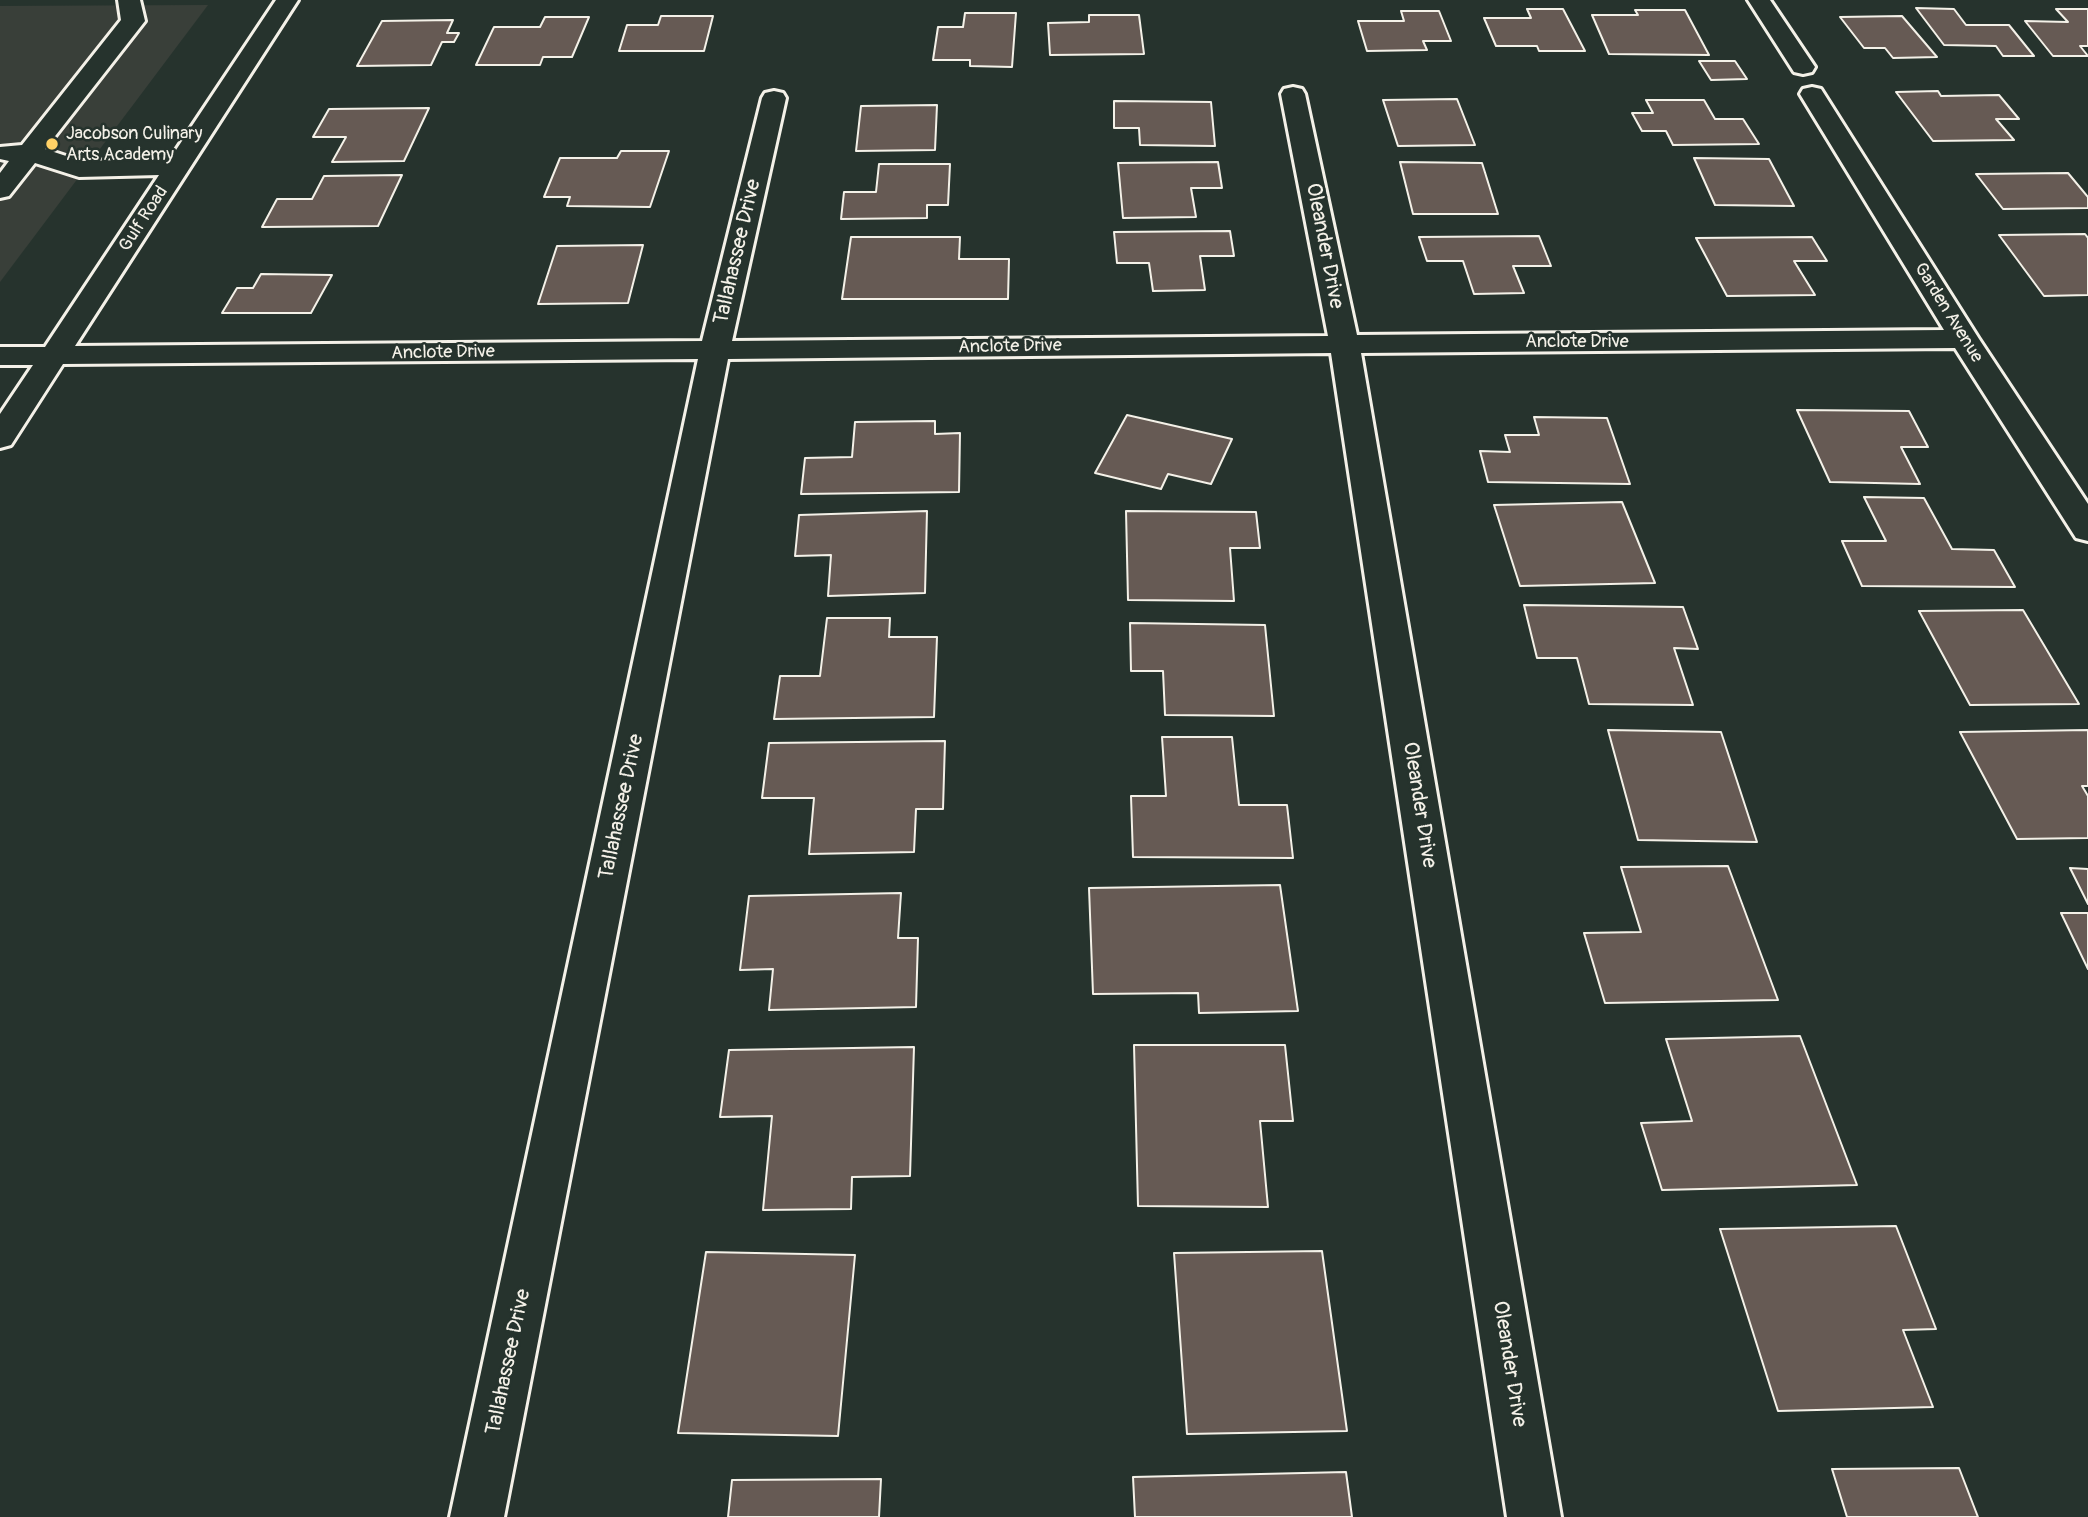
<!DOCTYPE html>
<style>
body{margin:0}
canvas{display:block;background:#26332d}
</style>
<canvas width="2088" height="1517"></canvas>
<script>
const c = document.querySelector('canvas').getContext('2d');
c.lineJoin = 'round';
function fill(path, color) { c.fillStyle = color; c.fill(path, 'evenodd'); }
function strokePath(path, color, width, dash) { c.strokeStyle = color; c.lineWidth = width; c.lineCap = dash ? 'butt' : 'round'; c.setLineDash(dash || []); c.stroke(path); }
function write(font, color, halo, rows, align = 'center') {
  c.font = font + ' Pangolin,sans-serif'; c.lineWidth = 5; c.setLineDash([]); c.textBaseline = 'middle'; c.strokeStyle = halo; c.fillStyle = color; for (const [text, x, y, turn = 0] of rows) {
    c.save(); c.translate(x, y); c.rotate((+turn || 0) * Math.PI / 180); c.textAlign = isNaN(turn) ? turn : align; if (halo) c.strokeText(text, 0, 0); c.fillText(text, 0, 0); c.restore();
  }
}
const built = new Path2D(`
 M208,5L0,282V6Z`);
const building = new Path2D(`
 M1916,8L1954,9L1966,25H2009L2034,56H2003L1996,46L1944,45Z
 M1527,9H1563L1585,51H1539L1537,46H1496L1484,18H1531Z
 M2056,9H2088V46H2080L2088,56H2053L2025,21L2068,22Z
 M1635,10H1685L1709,55L1609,54L1592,15H1638Z
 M1401,11H1439L1451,41H1423L1427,50L1367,51L1358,21H1404Z
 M965,13H1016L1012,67L970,66V60H933L938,27H963Z
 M1089,15H1139L1144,54L1050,55L1048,23L1089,22Z
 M661,16H713L704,51H619L627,25H658Z
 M1902,16L1937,57L1893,58L1885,48H1864L1840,17Z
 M545,17H589L572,57H543L540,65H476L494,27H540Z
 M453,20L447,33H459L454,42H442L431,65L357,66L382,21Z
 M1699,61H1735L1747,79L1711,80Z
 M1938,91L1941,96L1999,95L2019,119H1996L2014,140L1933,141L1896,92Z
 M1457,99L1475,145L1398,146L1383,100Z
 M1646,100H1704L1715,119H1743L1759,144L1673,145L1666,131H1642L1632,113H1653Z
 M1114,101L1211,102L1215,146L1140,145L1139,128H1114Z
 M937,105L935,150L856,151L861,106Z
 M429,108L404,161L332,162L346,137H313L329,109Z
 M621,151H669L650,207L567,206L570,197H544L560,158H617Z
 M1694,158L1769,159L1794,206L1715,205Z
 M1218,162L1222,188H1191L1196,217L1123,218L1118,163Z
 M1400,162L1482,163L1498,214H1413Z
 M879,164H950L948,205H927V218L841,219L844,192H876Z
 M2068,173L2088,197V208L2003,209L1976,174Z
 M402,175L378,226L262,227L277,199H312L324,176Z
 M1230,231L1234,256H1200L1205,290L1153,291L1149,263H1117L1114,232Z
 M2085,234L2088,238V295L2044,296L1999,235Z
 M1539,236L1551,266H1513L1524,293L1474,294L1463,261H1427L1419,237Z
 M851,237H960L959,259H1009L1008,299H842Z
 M1812,237L1827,261H1794L1815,295L1727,296L1696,238Z
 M643,245L628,303L538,304L557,246Z
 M261,274L332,275L311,313H222L237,288H253Z
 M1797,410L1909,411L1928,447H1901L1920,484L1830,482Z
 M1127,415L1232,439L1211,484L1168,474L1161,489L1095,473Z
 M1534,417L1607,418L1630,484L1488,482L1480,451L1510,452L1505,435H1539Z
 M935,421V434L960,433L959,492L801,494L805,458L852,457L855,422Z
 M1864,497L1924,498L1952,549L1994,550L2015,587L1862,586L1842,541H1886Z
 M1622,502L1655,583L1520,586L1494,505Z
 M927,511L925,593L828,596L831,555L795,556L799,515Z
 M1126,511L1256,512L1260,548H1230L1234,601L1128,600Z
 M1524,605L1683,607L1698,649L1674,648L1693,705L1589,704L1577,658H1537Z
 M2023,610L2079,704L1970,705L1919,611Z
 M827,618H890L889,637H937L934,717L774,719L780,676H820Z
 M1130,623L1265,625L1274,716L1165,715L1163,671H1131Z
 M1608,730L1721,732L1757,842L1638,840Z
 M2088,730V786H2082L2088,796V838L2017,839L1960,732Z
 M1162,737H1232L1239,805H1287L1293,858L1133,857L1131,796H1166Z
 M945,741L943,809H916L914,852L809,854L814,798H762L769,743Z
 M1728,866L1778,1000L1605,1003L1584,933L1641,932L1621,867Z
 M2070,868L2088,869V904Z
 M1280,885L1298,1011L1199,1013L1198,993L1093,994L1089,888Z
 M901,893L898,938H918L916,1007L769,1010L773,969L740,970L749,896Z
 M2061,913H2088V969Z
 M1800,1036L1857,1185L1662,1190L1641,1123L1692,1121L1666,1039Z
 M1134,1045H1285L1293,1121H1260L1268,1207L1138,1206Z
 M914,1047L910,1176L852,1177L851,1209L763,1210L772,1116L720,1117L729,1050Z
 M1896,1226L1936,1329L1903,1330L1933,1407L1778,1411L1720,1229Z
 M1322,1251L1347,1431L1187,1434L1174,1253Z
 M706,1252L855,1255L838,1436L678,1433Z
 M1959,1468L1978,1517H1847L1832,1469Z
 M1346,1472L1352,1517H1135L1133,1477Z
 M881,1479L879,1517H728L732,1480Z`);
const minor = new Path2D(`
 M118,0H140L145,21L45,149L81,161L170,159L276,0H298L75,346L702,341L762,98L765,93L774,91L783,93L786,98L732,341L1328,336L1281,94L1284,89L1293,87L1302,89L1305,94L1357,335L1944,330L1800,94L1803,89L1812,87L1821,89L1979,339L2088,504V541L2076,538L1955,348L1361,353L1561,1517H1507L1331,353L728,359L504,1517H450L698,359L63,364L11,445L0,448V414L33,365H0V347H45L159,175L79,177L35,163L9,196L0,198V173L9,161L0,159V147L22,145L121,20Z
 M1748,0H1770L1815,67L1812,72L1803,74L1794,72Z`);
const markers = [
 [52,144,7,"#ffd166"]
];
const farPoinames = [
 ["Jacobson Culinary",66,134],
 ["Arts Academy",66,155]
];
const farStreetnames = [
 ["Gulf Road",144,219,-57],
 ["Garden Avenue",1948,313,58],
 ["Anclote Drive",1577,342],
 ["Anclote Drive",1010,347,-1],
 ["Anclote Drive",443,353,-1]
];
const streetNames = [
 ["Oleander Drive",1324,246,79],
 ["Tallahassee Drive",738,252,-77],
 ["Oleander Drive",1419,805,81],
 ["Tallahassee Drive",622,807,-78],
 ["Tallahassee Drive",509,1362,-78],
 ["Oleander Drive",1509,1364,81]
];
fill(built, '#393f39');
fill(building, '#665a54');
strokePath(building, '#f4f1e8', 2);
strokePath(minor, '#f4f1e8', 6);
fill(minor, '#26332d');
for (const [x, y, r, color] of markers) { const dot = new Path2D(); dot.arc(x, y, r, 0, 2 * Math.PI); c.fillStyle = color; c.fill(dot); strokePath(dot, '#26332d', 2.5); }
write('18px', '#f4f1e8', '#26332d', farPoinames, 'left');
write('18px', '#f4f1e8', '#26332d', farStreetnames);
write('21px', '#f4f1e8', '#26332d', streetNames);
</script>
